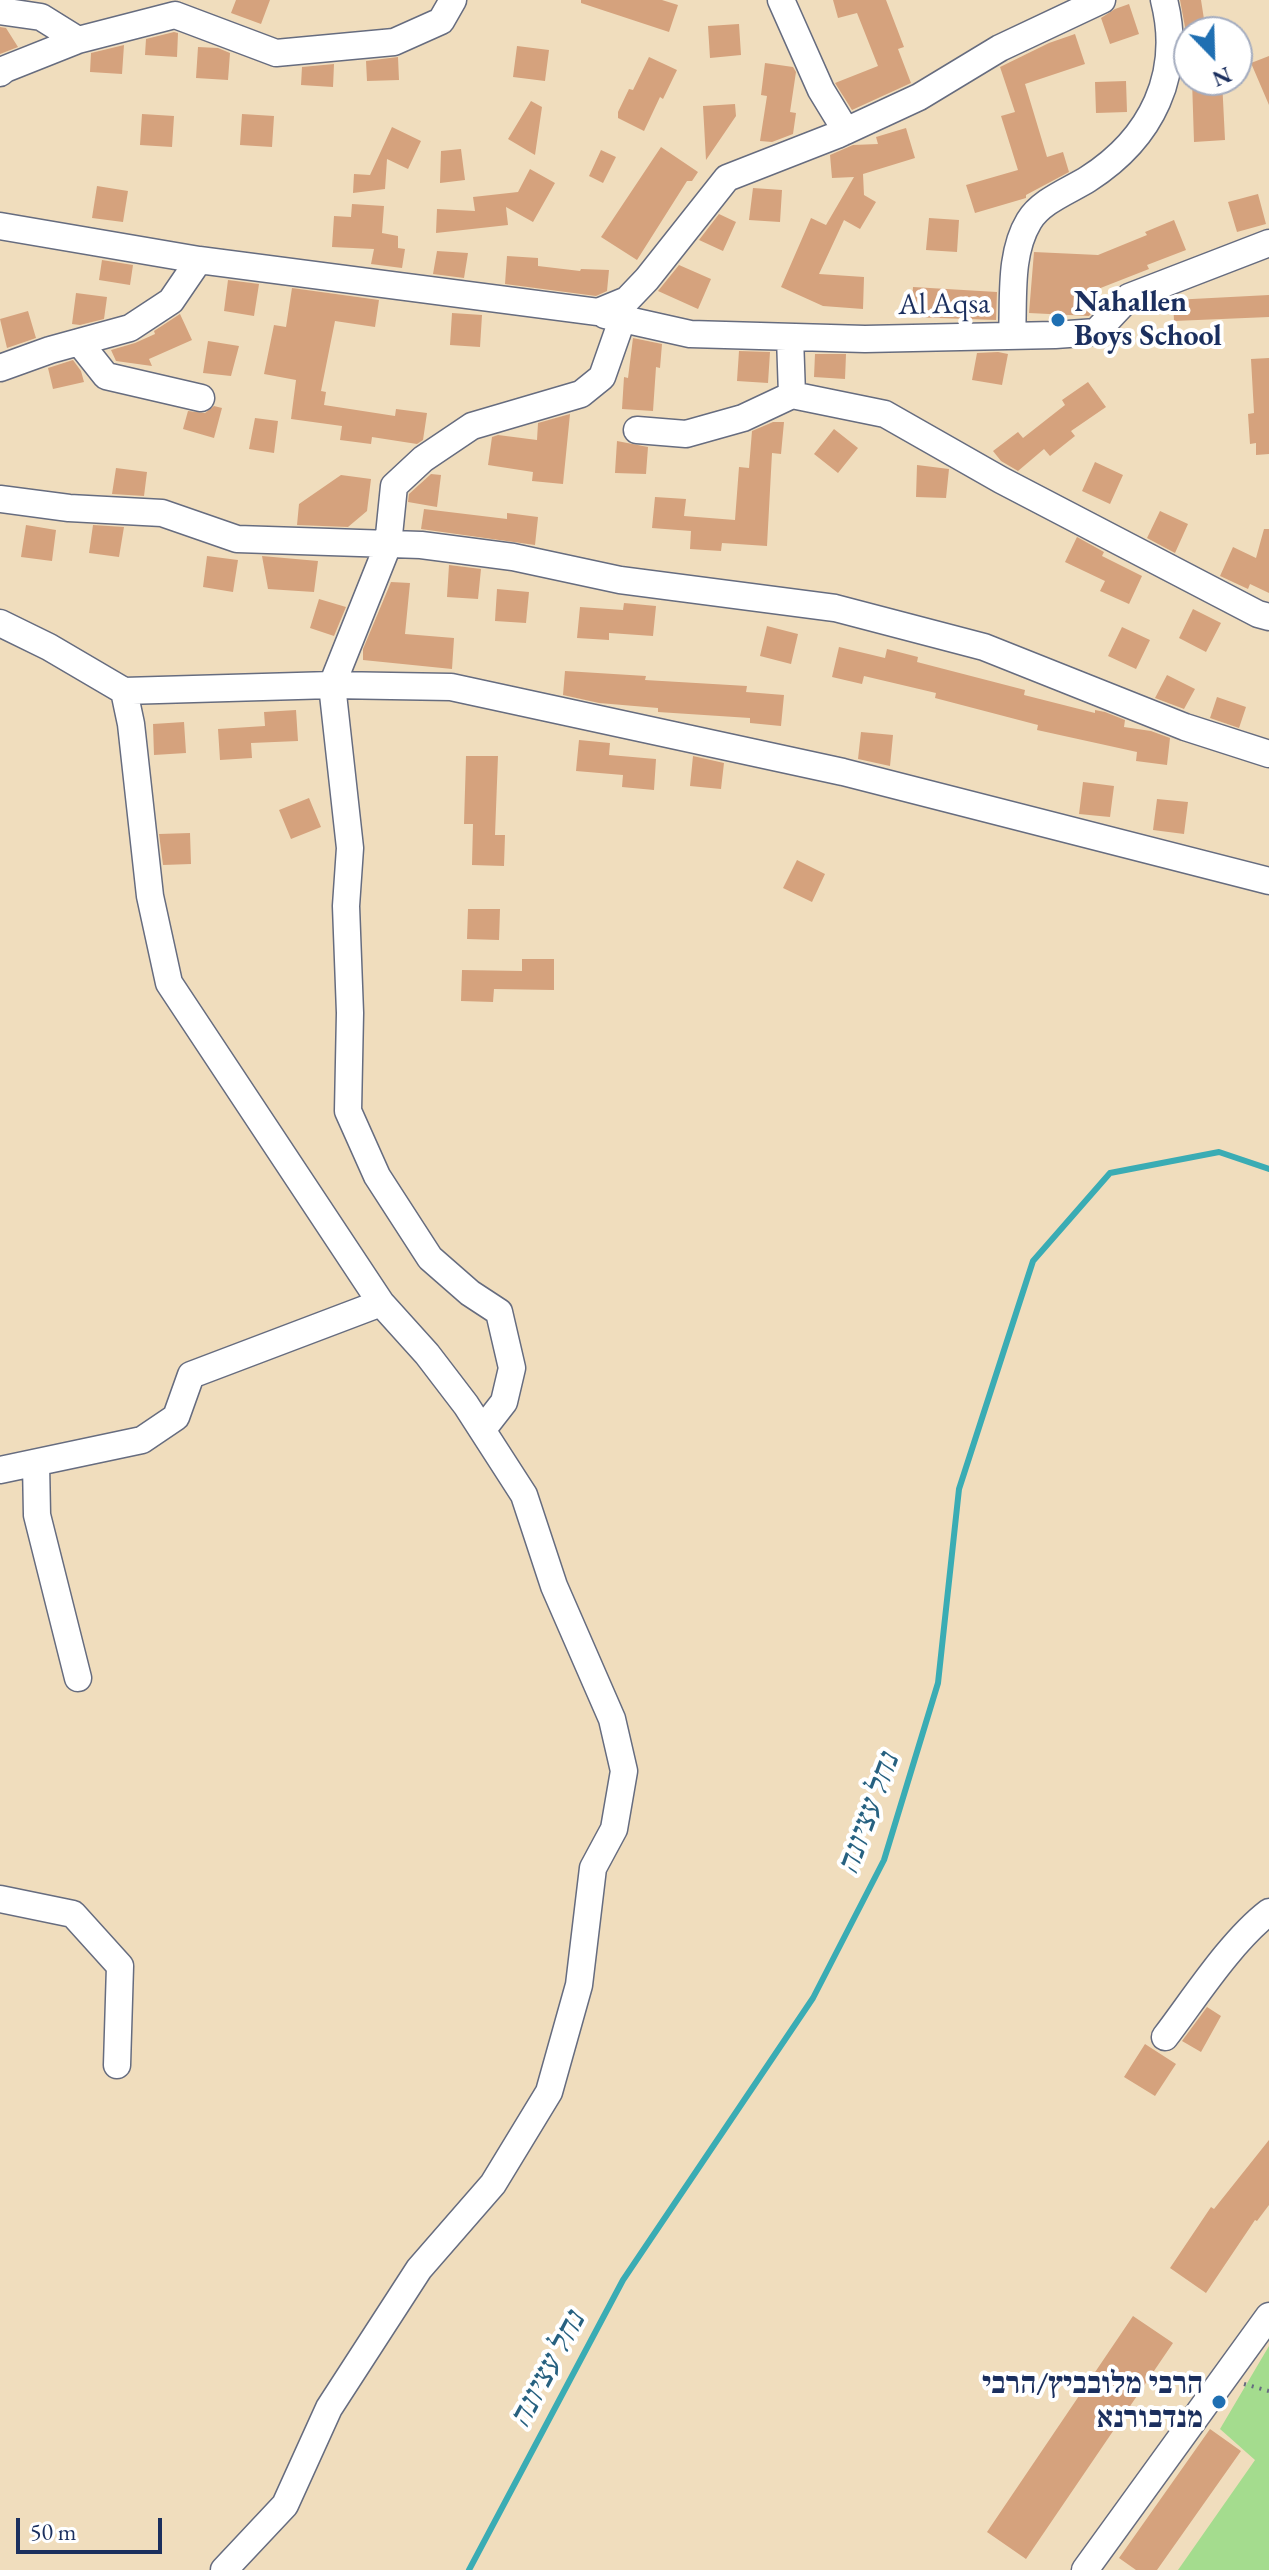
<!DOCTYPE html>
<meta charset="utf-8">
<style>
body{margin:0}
#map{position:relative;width:1269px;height:2570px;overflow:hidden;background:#f0ddbd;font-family:"EB Garamond",serif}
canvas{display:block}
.north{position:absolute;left:1173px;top:16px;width:80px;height:80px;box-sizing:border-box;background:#fff;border:2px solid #a4acbf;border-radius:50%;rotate:157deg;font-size:22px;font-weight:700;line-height:32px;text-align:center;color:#1b2f5e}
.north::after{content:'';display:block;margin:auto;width:28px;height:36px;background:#1f6fb2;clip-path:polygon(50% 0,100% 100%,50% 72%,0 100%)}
.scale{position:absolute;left:16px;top:2518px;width:146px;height:36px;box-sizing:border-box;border:4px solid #1b2f5e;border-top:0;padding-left:10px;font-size:24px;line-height:28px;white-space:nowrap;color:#1b2f5e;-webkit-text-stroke:6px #fff;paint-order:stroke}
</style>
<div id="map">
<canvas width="1269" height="2570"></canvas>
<div class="north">N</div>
<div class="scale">50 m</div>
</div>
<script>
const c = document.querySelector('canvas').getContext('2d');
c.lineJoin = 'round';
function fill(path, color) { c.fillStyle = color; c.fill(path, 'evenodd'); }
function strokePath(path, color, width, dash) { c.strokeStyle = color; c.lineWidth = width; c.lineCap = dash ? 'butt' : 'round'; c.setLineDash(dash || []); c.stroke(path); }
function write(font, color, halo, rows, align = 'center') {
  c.font = font + ' "EB Garamond","Frank Ruhl Libre",serif'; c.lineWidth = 8; c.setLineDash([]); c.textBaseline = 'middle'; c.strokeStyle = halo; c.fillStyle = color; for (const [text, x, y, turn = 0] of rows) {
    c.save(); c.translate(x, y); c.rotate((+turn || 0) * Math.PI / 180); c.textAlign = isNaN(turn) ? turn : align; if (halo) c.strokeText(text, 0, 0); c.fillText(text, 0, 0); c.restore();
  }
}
const green = new Path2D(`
 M1269,2346V2570H1178L1255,2460L1220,2429Z`);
const stream = new Path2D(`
 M469,2570L623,2280L813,1998L884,1860L938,1683L959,1489L1033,1261L1110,1173L1219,1152L1269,1169`);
const building = new Path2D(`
 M236,0H270L261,24L231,13Z
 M581,0H662L678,5L669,32L581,3Z
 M833,0H886L904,47L898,49L911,83L852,110L835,83L878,66L857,13L838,18Z
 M1180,0H1201L1206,32H1189V67H1183L1185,27Z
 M1129,4L1139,34L1110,44L1101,18L1115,9Z
 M739,24L741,55L710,58L708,26Z
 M0,27L6,28L18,47L0,54Z
 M174,32L178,33L177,57L145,55L146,39Z
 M1075,34L1085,64L1025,84L1047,157L1063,152L1069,172L1026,195V198L975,213L966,185L1018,170L1001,116L1015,112L1000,67L1049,43Z
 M124,45L122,74L90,72L91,53Z
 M517,46L549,50L545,81L513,77Z
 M198,47L218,48L230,53L228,80L196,78Z
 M1269,56V105L1251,63Z
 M398,57L399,80L367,81L366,61Z
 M649,57L677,70L663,99L660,97L644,131L618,118V112L629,89L633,90Z
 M765,63L793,67L796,72L790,112L796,113L793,134L772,142L760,141L767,96L761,95Z
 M334,64L333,87L301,85L302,67Z
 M1192,80H1222L1225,140L1194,142Z
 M1126,81L1127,112L1096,113L1095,82Z
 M531,101L542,107L535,155L508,139Z
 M735,104L736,116L706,160L703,106Z
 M142,114L174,116L172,147L140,145Z
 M242,114L274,116L272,147L240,145Z
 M392,127L421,141L408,169L387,159L385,189L353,193L354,174L370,175Z
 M906,128L915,158L863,174L864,195L876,202L860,229L844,220L819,274L864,277L863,309L823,306L781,287L811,218L826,225L854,177L832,178L830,155L853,145L878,144L876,137Z
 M661,147L698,172L692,181H687L637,260L601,237Z
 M461,149L465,180L440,183L441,151Z
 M601,150L616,157L603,183L589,176Z
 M530,169L555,183L533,222L506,207L508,225L436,233L437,209L475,211L473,197L518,192Z
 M97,186L128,191L123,222L92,218Z
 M753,188L782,190L780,222L749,220Z
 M1258,194L1266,224L1237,232L1228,202Z
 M352,204L384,206L382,233L398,236V248L405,249L402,268L371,264L374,249L332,247L334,216L351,217Z
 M719,214L736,222L723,251L699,240Z
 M929,218L959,220L957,252L926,250Z
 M1174,220L1186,250L1147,265L1149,269L1098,289L1097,307L1089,316L1029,313L1034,252L1098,255L1147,235L1145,232Z
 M437,251L468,253L464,278L433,274Z
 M507,256L538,258V266L580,271L581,269L609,270L607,291L596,296L505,284Z
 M102,260L133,265L130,285L99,280Z
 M679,265L711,279L698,309L658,291Z
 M228,280L259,284L254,316L224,311Z
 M913,287L997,292L996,320L911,317Z
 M292,288L379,300L375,327L335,321L321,391L326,392L324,405L395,416L396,409L427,413L423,440L417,444L372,437L371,444L340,440L342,426L291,419L296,380L264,374L274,325L286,327Z
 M76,293L107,297L104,319L80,325L72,324Z
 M1269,295V317L1174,321L1173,300Z
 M28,311L36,338L7,348L0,319Z
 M452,313L482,315L480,347L450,345Z
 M180,314L192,340L149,359L152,366L116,361L111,350L135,343L155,334L154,331Z
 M633,338L662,344L660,368L656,367L653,411L622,409L624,377L628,378Z
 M208,341L239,346L231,376L203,373Z
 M739,351L770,352L768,383L737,381Z
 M998,352L1008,354L1002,385L972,380L977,353Z
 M815,354H846L845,379L814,377Z
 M1269,358V454L1256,455V443L1250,444L1248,414L1254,413L1251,359Z
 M73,360L81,371L84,382L53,389L48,368Z
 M1088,382L1106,407L1071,431L1075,436L1050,456L1044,449L1018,471L1001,461L993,451L1018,432L1023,438L1065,405L1062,400Z
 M214,406L222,408L214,438L183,429L188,411L205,413Z
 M570,414L563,484L532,481L533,472L488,465L492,437L498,435L537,440L538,423Z
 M255,418L278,421L274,453L249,449Z
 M773,422H784L781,454L772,453L767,546L722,543L721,551L690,549L691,531L652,528L655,497L686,499L684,516L735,520L739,467L749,468L752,431Z
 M834,429L858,448L838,473L814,454Z
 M617,441L648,447L646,474L615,473Z
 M1095,462L1123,475L1110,504L1082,491Z
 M917,465L949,469L946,498L916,497Z
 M116,468L147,472L144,496L112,494Z
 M431,474L441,475L437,507L408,502L409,494Z
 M341,475L371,479L367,511L348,527L297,525L299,504Z
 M424,509L507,519V513L538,517L535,545L421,529Z
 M1160,511L1188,524L1175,553L1147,538Z
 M26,525L56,530L52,561L21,557Z
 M93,525L124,527L119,557L89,553Z
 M1264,529H1269V593L1250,584L1248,589L1220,576L1233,547L1256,558Z
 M1077,537L1104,552L1102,556L1142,576L1129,604L1100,591L1105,581L1065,562Z
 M207,556L238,560L233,592L203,587Z
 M262,556L318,561L314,592L268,589Z
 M449,565L481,569L478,599L447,597Z
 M391,582L410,583L405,634L454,638L452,669L363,660V649Z
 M497,589L529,592L526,623L495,621Z
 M319,599L346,607L334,636L310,628Z
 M624,603L656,606L653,636L609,633V640L577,638L580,607L623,610Z
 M1193,609L1221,623L1206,652L1179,638Z
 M767,626L798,634L791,664L760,656Z
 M1122,627L1150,640L1136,669L1108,656Z
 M839,647L885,658L887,649L918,657L917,662L1025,690L1024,695L1095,713V710L1105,712L1125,720L1124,727L1151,731L1170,738L1167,765L1136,761L1137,752L1037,730L1038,725L935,698L936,693L864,676L862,684L832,677Z
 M565,671L646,676L645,680L747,686L746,692L784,695L781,726L750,723V718L658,712V708L599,703L563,695Z
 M1167,675L1195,689L1184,709L1155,698Z
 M1217,697L1246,707L1239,728L1210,718Z
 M296,710L298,741L251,743L252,758L220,760L218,729L265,726L264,712Z
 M184,722L186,753L154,755L153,724Z
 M861,732L893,735L890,766L858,759Z
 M579,740L610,743L609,755L656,759L654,790L622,787L623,775L576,771Z
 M466,756H498L495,835H505L504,866L472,865L473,824H464Z
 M693,756L724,763L721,789L690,786Z
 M1083,782L1114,786L1110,817L1079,814Z
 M309,798L321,827L291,839L279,810Z
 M1157,799L1188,802L1184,834L1153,830Z
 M190,833L191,864L163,865L159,834Z
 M797,860L825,874L812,902L783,888Z
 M468,909H500L499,940L467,939Z
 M522,959H554V990L494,989L493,1002L461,1001L462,970L522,971Z
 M1207,2007L1221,2016L1201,2052L1182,2041Z
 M1145,2044L1176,2064L1155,2096L1124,2077Z
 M1269,2140V2205L1257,2221L1255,2220L1206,2293L1170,2268L1211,2207L1214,2209Z
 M1133,2316L1173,2343L1026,2559L987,2532Z
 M1210,2429L1241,2451L1157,2570H1136L1119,2558Z`);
const path = new Path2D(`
 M1244,2384L1269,2391`);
const minor = new Path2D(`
 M781,0L821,90L846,131
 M0,11L41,17L78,40
 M0,73L5,69L78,40L175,15L276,53L394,42L441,21L453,0
 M0,226L199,260L598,312L627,300L647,279L727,178L837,135L919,97L1000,48L1102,0
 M605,315L690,334L865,339L1055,335L1096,332L1129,297L1269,243
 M1012,336C1014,298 1009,254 1029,221C1041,201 1069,191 1088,179C1152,138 1183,74 1164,0
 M790,337L792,395L885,414L1001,480L1258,614L1269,617
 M79,342L106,376L201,398
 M0,368L50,350L130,328L171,301L199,260
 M637,430L686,434L743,418L792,395
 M0,499L69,508L162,513L237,539L421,545L513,557L620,580L835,608L984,647L1185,727L1269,754
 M0,623L49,647L124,691L131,724L150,896L169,983L381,1303L427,1354L466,1405L524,1495L554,1586L612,1719L624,1771L614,1829L593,1868L579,1985L549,2092L493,2184L419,2269L329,2408L285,2505L224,2570
 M124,691L332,685L451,687L843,772L1269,881
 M483,1429L504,1402L512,1368L499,1312L470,1293L430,1258L377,1176L348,1111L350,1013L346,906L350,848L332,685L388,545L394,486L423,459L472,426L581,394L602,377L622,320
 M36,1463L37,1515L78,1678
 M0,1470L142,1440L176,1417L191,1375L381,1303
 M0,1899L73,1914L120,1966L117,2065
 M1165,2037C1194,1999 1231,1941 1269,1912
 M1085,2570L1269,2316`);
const markers = [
 [1058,320,8,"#1f6fb2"],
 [1219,2402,8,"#1f6fb2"]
];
const poiNames = [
 ["Nahallen",1074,303],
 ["Boys School",1074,337],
 ["הרבי מלובביץ/הרבי",1203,2385,"right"],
 ["מנדבורנא",1203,2419,"right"]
];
const streetNames = [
 ["Al Aqsa",944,305,-1]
];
const waterNames = [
 ["נחל עציונה",869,1814,-70],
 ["נחל עציונה",548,2370,-62]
];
fill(green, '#a4dc8e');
strokePath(stream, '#3aacb4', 6);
fill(building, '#d5a27d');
strokePath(minor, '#666c7f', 29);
strokePath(path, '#666c7f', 4, [2, 6]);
strokePath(minor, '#fff', 26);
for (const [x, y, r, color] of markers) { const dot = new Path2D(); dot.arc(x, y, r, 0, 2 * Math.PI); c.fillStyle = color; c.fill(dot); strokePath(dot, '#fff', 3); }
write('bold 30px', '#1b2f5e', '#fff', poiNames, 'left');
write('30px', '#1b2f5e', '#fff', streetNames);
write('italic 32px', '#276180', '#fff', waterNames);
</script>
